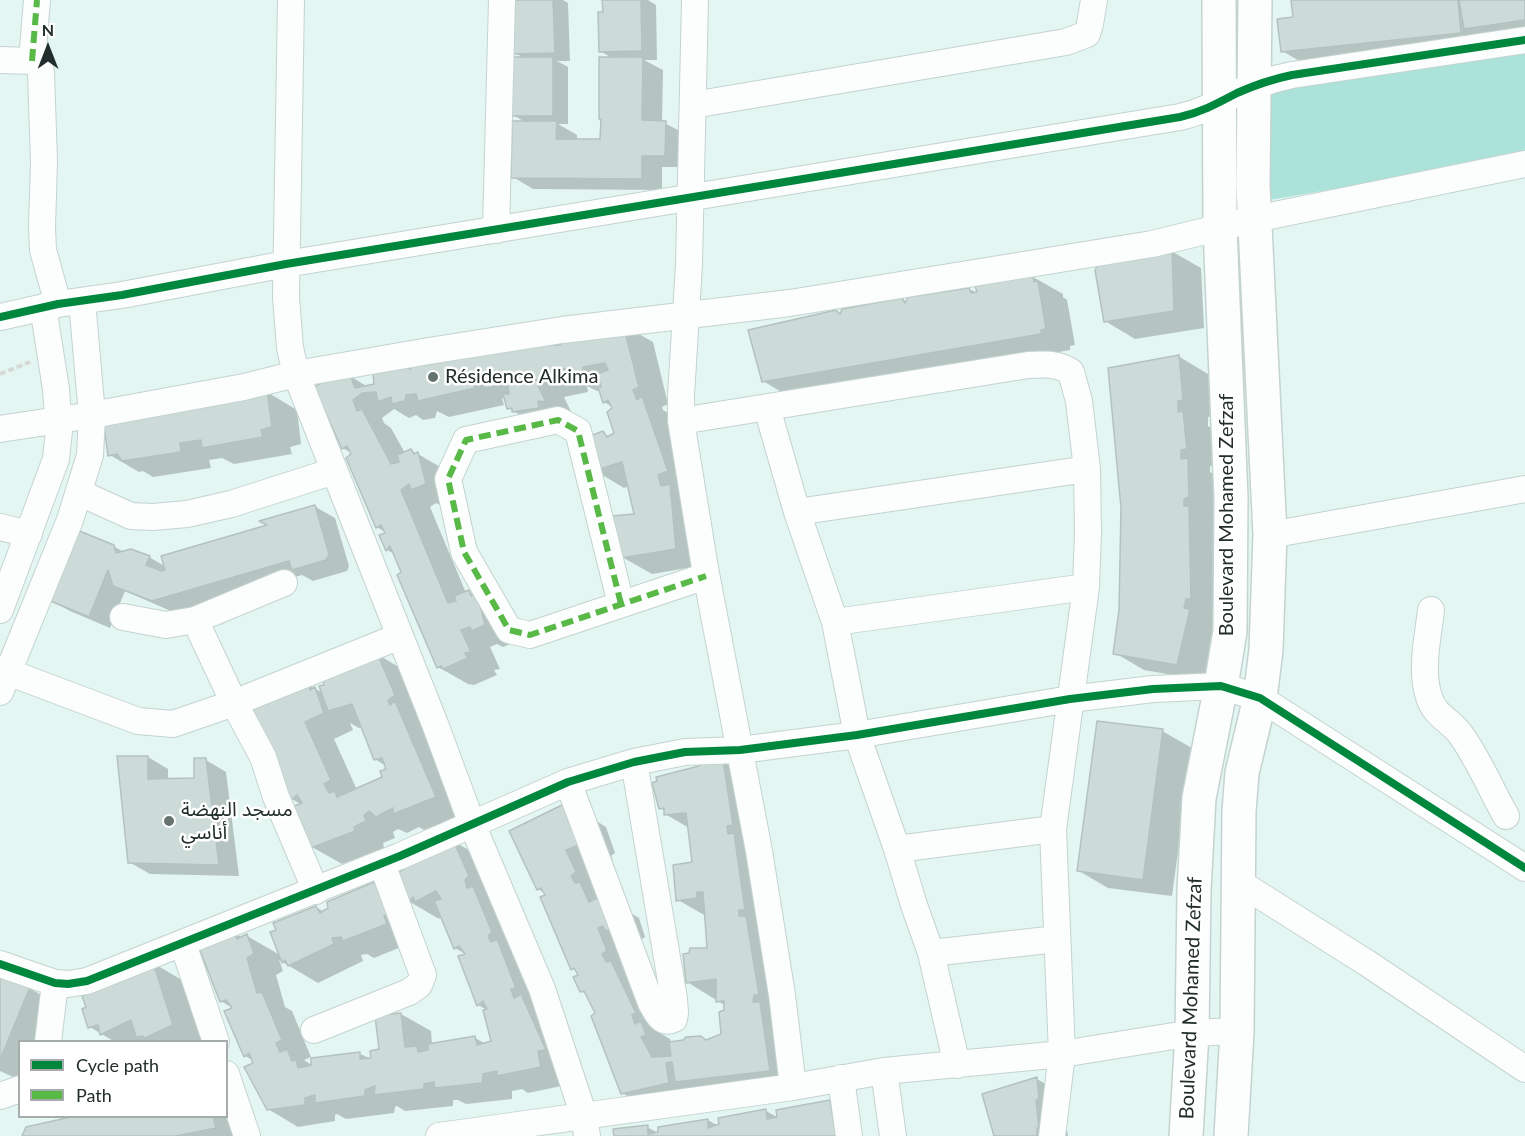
<!DOCTYPE html>
<meta charset="utf-8">
<style>
body{margin:0}
#map{position:relative;width:1525px;height:1136px;overflow:hidden;background:#e4f6f2;font-family:Lato,sans-serif}
canvas{display:block}
.legend{position:absolute;left:18px;top:1040px;width:210px;height:78px;box-sizing:border-box;background:#fff;border:2px solid #a6abab;margin:0;padding:8px 10px;list-style:none;font-size:18px;color:#212e2c}
.legend li{display:flex;align-items:center;gap:12px;height:30px}
.legend b{width:30px;border:2px solid #a6abab}
.north{position:absolute;left:18px;top:18px;width:60px;height:60px;-webkit-text-stroke:4px #fff;paint-order:stroke;rotate:0deg;font-size:16px;font-weight:700;line-height:24px;text-align:center;color:#212e2c}
.north::after{content:'';display:block;margin:auto;width:21px;height:27px;background:#212e2c;clip-path:polygon(50% 0,100% 100%,50% 72%,0 100%)}
</style>
<div id="map">
<canvas width="1525" height="1136"></canvas>
<ul class="legend">
<li><b style="height:8px;background:#00873e"></b>Cycle path</li>
<li><b style="height:8px;background:#58b947"></b>Path</li>
</ul>
<div class="north">N</div>
</div>
<script>
const c = document.querySelector('canvas').getContext('2d');
c.lineJoin = 'round';
function fill(path, color) { c.fillStyle = color; c.fill(path, 'evenodd'); }
function strokePath(path, color, width, dash) { c.strokeStyle = color; c.lineWidth = width; c.lineCap = dash ? 'butt' : 'round'; c.setLineDash(dash || []); c.stroke(path); }
function write(font, color, halo, rows, align = 'center') {
  c.font = font + ' Lato,"Noto Sans Arabic",sans-serif'; c.lineWidth = 5; c.setLineDash([]); c.textBaseline = 'middle'; c.strokeStyle = halo; c.fillStyle = color; for (const [text, x, y, turn = 0] of rows) {
    c.save(); c.translate(x, y); c.rotate((+turn || 0) * Math.PI / 180); c.textAlign = isNaN(turn) ? turn : align; if (halo) c.strokeText(text, 0, 0); c.fillText(text, 0, 0); c.restore();
  }
}
const green = new Path2D(`
 M1525,31V156L1258,202V78Z`);
const shadow = new Path2D(`
 M513,0H563L568,3L570,61H557L568,67V124H558L577,135V141H602L612,58L600,51L604,0H648L656,5L657,60H644L663,70L662,122L686,134L685,167H662V190L533,189L513,177L527,123L513,115L524,58L515,53Z
 M1293,0H1525V34L1303,63L1282,51L1295,19Z
 M1171,251L1201,268L1204,328L1135,339L1105,321Z
 M1033,277L1063,294V297L1067,300L1075,345L1070,346V350L793,399L763,381L841,315L901,300L906,303L969,289L977,293Z
 M623,325L653,342L668,404L662,407L663,410L671,415L705,565L652,574L622,557L636,515L629,486L624,488L594,470L603,433L610,437L616,434L614,408L604,402L601,391H597L587,386L588,392L564,397L574,418L544,429L508,408L506,398H502L504,405L449,417L437,411L435,418L423,420L416,415L409,418L394,409L382,418L384,423L391,428L405,453L410,451L418,454L447,471L442,506L436,503L430,507L466,593L469,592L475,595L514,642L503,647L497,644L490,647L500,669L494,670L497,675L474,685L468,684L438,667L395,554L387,550L385,532L377,527L353,454L343,448L336,377L350,376L368,387L376,385L388,373L401,364L413,372L425,361L433,365L552,340L563,346Z
 M1178,356L1208,374L1212,416L1208,417V426L1213,429L1216,466H1210V472L1217,476L1218,514L1213,515L1214,522L1219,524L1215,615L1213,624L1219,627L1207,681L1144,670L1115,653Z
 M267,392L297,410L301,444L290,447L292,454L234,464L222,458L209,460L211,468L153,477L143,471L139,472L110,455Z
 M314,506L335,518L349,566L347,571L313,581L302,575L173,612L125,591L110,628L70,611L50,600L113,546L124,552L149,557L166,567Z
 M377,654L407,672L465,814L424,830L419,827L407,833L398,829L393,832L395,838L383,843L384,848L342,864L312,847L302,805L292,799L253,707L309,685L323,693ZM350,723L359,728L362,727L375,759L386,766L388,770L384,778L357,790L334,739L353,730Z
 M1162,731L1192,748L1172,896L1108,888L1079,871Z
 M119,757H148L168,769V780H196L206,760L226,772L239,876L150,874L129,862Z
 M723,761L753,778L799,1088L652,1110L622,1093L596,1013L587,995L581,991L580,975L572,968L547,896L545,893L538,889L568,803L606,827L615,853L611,856L613,860L595,866L602,896L639,918L645,937L641,940L644,945L636,948L665,1030L660,1033L670,1039L672,1043L707,1041L723,1035L726,1006L687,982L708,949L706,916L678,900L694,863L689,828L665,814V811L660,808Z
 M453,841L483,858L571,1084L528,1093L522,1089L512,1091V1099L466,1104L458,1100H453V1106L405,1111L397,1106L395,1107L394,1113L346,1119L337,1114L335,1115V1121L298,1127L268,1109L254,1061L245,1056L234,1009L221,1001L233,932L243,938L247,936L280,955L316,907L324,912L374,883L404,901L420,931L413,933L416,941L374,958L367,954L361,955L363,961L318,983L279,960L283,971L276,975L285,1007L292,1011L311,1057L304,1060L313,1066L360,1054L372,1059L381,1050L401,1014L431,1031L432,1044L475,1038L486,1044L493,1042L487,1010L478,1005L460,957L467,955L455,948L442,915L439,919L410,902L399,874Z
 M153,963L182,980L202,1042H115L90,1027Z
 M0,976L29,988L59,1005L44,1042H20V1080L0,1071Z
 M1037,1079L1066,1096L1068,1116L1065,1117L1068,1136H996Z
 M226,1101L235,1136H23L82,1116H226Z
 M829,1102L859,1119L862,1136H616L647,1127L660,1134L708,1120L718,1126L766,1111L779,1118Z`);
const building = new Path2D(`
 M512,0H553L555,53L513,54Z
 M602,0H641L642,51L599,52L598,12H603Z
 M1291,0H1458L1461,33L1281,52L1277,19L1293,17Z
 M1459,0H1525V20L1464,29Z
 M512,57H553V116H511Z
 M599,57H643L642,120L666,121L665,156H642V179L511,178L512,121H557L556,139H600L601,119H599Z
 M1172,250L1174,311L1104,322L1095,270L1099,263Z
 M1033,275L1034,282L1038,281L1046,329L1041,330V334L762,382L748,330L836,310L840,314L842,309L902,298L905,303L908,297L969,288L971,293L977,292L975,286Z
 M623,324L639,387L633,390L637,400L642,396L668,471L658,475L661,486L670,484L676,549L621,558L611,516L634,514L622,462L593,471L585,438L603,431L607,437L614,433L607,412L612,408L608,400L603,403L598,387H601L597,374L608,370L605,363L583,367V374L565,375L566,369L558,368L559,375L535,380L546,402L538,401L539,408L512,412V408L507,409L503,394H509L508,385L484,388L482,381L473,382L475,388L418,401L416,394L406,395L405,401L392,404L391,397L378,402L376,392L362,393L353,400L357,411L362,409L391,464L399,462L397,455L411,449L414,454L418,452L426,484L411,490L409,484L401,490L448,603L456,601L454,596L469,590L471,596L477,592L485,625L472,631L470,627L461,630L471,652L465,653L468,658L443,669L441,666L437,668L397,575L401,572L390,546L386,551L379,535L385,533L381,525L376,528L346,458L351,454L347,446L342,449L314,387L336,375L338,380L350,375L355,388L374,384L373,373L386,372V365L411,369L410,362L425,359L426,365L552,338V345H561L562,339Z
 M1179,355L1183,400L1178,401V412L1183,411L1187,449L1181,450V459L1188,458L1189,497L1184,499V506H1189L1191,599H1186L1184,608L1190,609L1177,665L1113,654L1119,610L1121,508L1108,368Z
 M267,391L272,427L261,430L263,437L202,448L201,440L180,443L181,452L122,461L117,454L108,456L103,419Z
 M315,505L329,554L326,560L292,570L289,561L152,601L113,586L108,570L89,617L48,600L77,530L114,545L116,553L131,549L150,556L146,565L162,571L165,570L161,556L267,525L259,521Z
 M377,653L395,695L388,700L390,705L395,701L436,797L393,814V808L376,817L369,811L364,815L366,821L354,827L355,831L311,848L294,806L302,803L297,795L291,800L251,706L309,683L310,690L315,687L324,713L305,722L331,780L324,784L329,793L335,791L337,797L382,777L380,771L386,769L382,758L374,760L352,704L328,711L319,686L324,685L322,677Z
 M1097,721L1163,729L1143,880L1077,871Z
 M117,756H148V779L194,778V758H206L219,865L128,863Z
 M723,760L733,825L727,826L728,834L734,833L745,910H739V916H746L759,995H754L753,1002H760L770,1071L675,1082L672,1062L666,1063L669,1083L621,1094L591,1016L595,1013L584,991L580,992L573,977L578,975L574,968L571,970L540,897L545,895L541,888L537,890L509,831L568,802L584,843L566,850L576,872L571,876L575,883L580,882L589,902L603,895L615,928L605,931L603,926L598,928L607,951L602,954L606,962L611,961L636,1013L632,1015L635,1024L641,1021L646,1035L641,1037L652,1057L671,1056L669,1042L683,1040L686,1037L701,1036L706,1040L721,1034L719,1012L724,1010V1001L716,1002V979L686,983L683,954L689,953L690,948H707L703,892H697V898L676,901L673,865L692,862L686,813L664,815V808L659,809L652,783L657,781L656,777L699,766L704,761Z
 M453,840L469,876L465,880L467,888L473,886L492,932L488,936L491,942L497,939L516,988L511,989L514,998L521,994L546,1050L538,1051L541,1067L497,1076V1071L483,1074L482,1083L435,1088L434,1082L424,1084V1089L374,1095L375,1086L365,1090V1096L315,1103V1095L305,1098V1105L267,1110L244,1067L253,1063L249,1053L244,1057L224,1011L232,1008L226,1000L220,1002L199,948L233,930L237,939L247,934L254,954L247,958L257,993L262,992L282,1040L276,1043L280,1052L287,1049L292,1061L296,1060L298,1068L311,1065V1058L360,1052V1059L371,1058L370,1051L379,1049L375,1016L401,1013L405,1047L417,1046L418,1052L428,1050V1044L475,1036L477,1045L491,1041L483,1010L487,1009L483,1001L477,1006L458,956L465,954L459,946L454,949L434,901L441,899L436,891L415,902L413,897L409,903L397,873L404,869L401,864Z
 M374,882L392,914L384,916L387,924L343,941L341,937L332,938L334,944L288,966L285,960L282,963L270,932L276,930L273,923L316,906L320,913L328,908L327,902Z
 M153,962L173,1025L145,1038L143,1036L136,1037L131,1020L100,1035L98,1025L88,1028L82,1009L86,1007L82,996Z
 M0,975L30,987L0,1060Z
 M1037,1077L1039,1099L1036,1100L1039,1128H1037V1136H994L982,1094Z
 M830,1100L836,1136H614L613,1129L648,1125V1134L658,1132V1127L708,1119V1128L719,1124L718,1118L766,1109L767,1119L777,1117L776,1110Z
 M75,1116H213L216,1128L176,1136H22L26,1127Z`);
const path = new Path2D(`
 M0,374L30,362`);
const minor = new Path2D(`
 M291,0L286,297L290,348L296,374L435,724L472,824L542,989L584,1116L587,1136
 M695,0L689,264L681,396V421L705,568L759,851L782,995L793,1087
 M0,60L32,61L39,65L41,72L44,162L42,227L43,250L58,304
 M32,61L37,0
 M693,105L1066,42L1087,34L1090,24L1094,0
 M496,230L502,0
 M0,317L58,304L122,295L286,264L1180,117C1202,112 1218,103 1237,93C1255,85 1273,79 1292,75L1525,40
 M767,408L797,512L835,622L857,735L897,849L914,905L931,953L957,1065
 M681,421L1028,365C1043,364 1058,363 1071,372L1079,401L1087,469L1088,533L1086,587L1053,829L1062,1054L1052,1136
 M0,429L92,415L244,387L296,374L429,351L562,330L790,303L1152,244L1255,219L1525,164
 M80,493L131,516L153,517L187,514L231,504L334,471
 M797,512L1087,469
 M0,527L29,534
 M1270,535L1525,489
 M621,604L578,431L558,420L466,440L448,479L464,552L509,630L530,635L706,576
 M0,610L56,459L59,431L56,389L43,307
 M1431,610C1428,637 1420,670 1429,697C1434,715 1451,721 1461,735C1479,760 1491,790 1506,816
 M123,617L166,625L195,620L284,583
 M195,620L234,703L263,757L276,797L316,891
 M835,622L1086,587
 M0,669L138,721L173,724L234,703L400,636
 M0,692L70,520L90,455L92,415L82,301
 M568,782L651,1003C657,1013 661,1025 674,1019L675,1013L674,999L634,762
 M897,849L1053,829
 M1237,881L1367,963L1525,1069
 M183,944L216,1042
 M931,953L1057,939
 M0,964L55,983L68,984L87,981L400,856L568,782L634,762L685,752L740,750L857,735L1070,699L1153,689L1221,686L1260,698L1525,868
 M314,1030L409,992L419,985L423,975L382,864
 M48,1042L55,983
 M884,1071L893,1136
 M226,1074L247,1136
 M841,1078L849,1136
 M0,1096L20,1089
 M439,1136L793,1087L884,1071L1062,1054L1192,1033L1237,1031`);
const major = new Path2D(`
 M1186,1136L1192,1033L1194,890L1199,798L1221,686L1230,631L1231,498L1220,228L1219,0
 M1231,1136L1237,1031L1239,811L1242,773L1260,698L1266,650L1270,535L1253,185L1255,0`);
const quiet = new Path2D(`
 M32,61L37,0
 M621,604L578,431L558,420L466,440L448,479L464,552L509,630L530,635L706,576`);
const cycleway = new Path2D(`
 M0,317L58,304L122,295L286,264L1180,117C1202,112 1218,103 1237,93C1255,85 1273,79 1292,75L1525,40
 M0,964L55,983L68,984L87,981L400,856L568,782L634,762L685,752L740,750L857,735L1070,699L1153,689L1221,686L1260,698L1525,868`);
const markers = [
 [433,377,6,"#657471"],
 [169,821,6,"#657471"]
];
const poiNames = [
 ["Résidence Alkima",445,377],
 ["مسجد النهضة",181,810],
 ["أناسي",181,833]
];
const streetNames = [
 ["Boulevard Mohamed Zefzaf",1227,515,-90],
 ["Boulevard Mohamed Zefzaf",1191,998,-88]
];
fill(green, '#abe3da');
fill(shadow, '#0003');
fill(building, '#cddbd8');
strokePath(building, '#b4c2bf', 1.5);
strokePath(minor, '#c4d3d0', 28);
strokePath(major, '#c4d3d0', 36);
strokePath(path, '#d5dad8', 4, [6, 3]);
strokePath(minor, '#fbfefd', 26);
strokePath(major, '#fbfefd', 33);
strokePath(quiet, '#58b947', 6, [12, 6]);
strokePath(cycleway, '#00873e', 8);
for (const [x, y, r, color] of markers) { const dot = new Path2D(); dot.arc(x, y, r, 0, 2 * Math.PI); c.fillStyle = color; c.fill(dot); strokePath(dot, '#fff', 2); }
write('20px', '#212e2c', '#fff', poiNames, 'left');
write('20px', '#212e2c', '#fff', streetNames);
</script>
